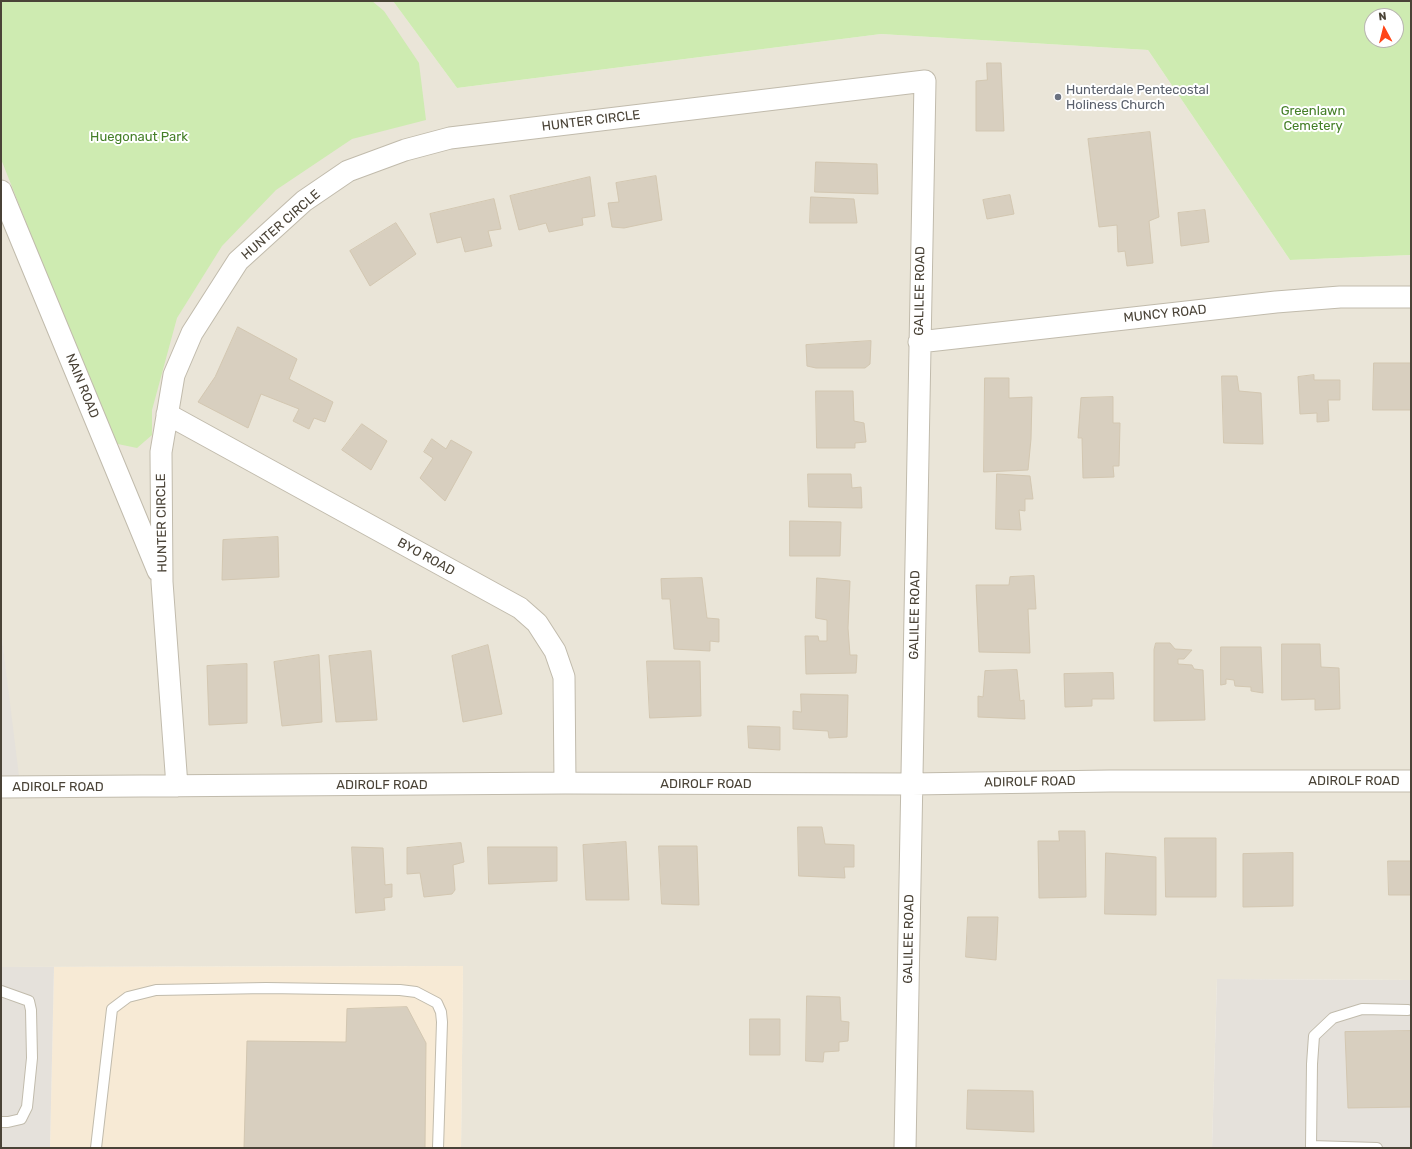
<!DOCTYPE html>
<style>
body{margin:0}
#map{position:relative;width:1412px;height:1149px;overflow:hidden;background:#f5f2ea;font-family:Rubik,sans-serif}
canvas{display:block}
.frame{position:absolute;inset:0;border:2px solid #4a4337;pointer-events:none}
.north{position:absolute;left:1364px;top:8px;width:40px;height:40px;box-sizing:border-box;background:#fff;border:1px solid #b7b4af;border-radius:50%;rotate:353deg;font-size:11px;font-weight:700;line-height:16px;text-align:center;color:#4a4337}
.north::after{content:'';display:block;margin:auto;width:14px;height:18px;background:#ff4517;clip-path:polygon(50% 0,100% 100%,50% 72%,0 100%)}
</style>
<div id="map">
<canvas width="1412" height="1149"></canvas>
<div class="frame"></div>
<div class="north">N</div>
</div>
<script>
const c = document.querySelector('canvas').getContext('2d');
c.lineJoin = 'round';
function fill(path, color) { c.fillStyle = color; c.fill(path, 'evenodd'); }
function strokePath(path, color, width, dash) { c.strokeStyle = color; c.lineWidth = width; c.lineCap = dash ? 'butt' : 'round'; c.setLineDash(dash || []); c.stroke(path); }
function write(font, color, halo, rows, align = 'center') {
  c.font = font + ' Rubik,sans-serif'; c.lineWidth = 4; c.setLineDash([]); c.textBaseline = 'middle'; c.strokeStyle = halo; c.fillStyle = color; for (const [text, x, y, turn = 0] of rows) {
    c.save(); c.translate(x, y); c.rotate((+turn || 0) * Math.PI / 180); c.textAlign = isNaN(turn) ? turn : align; if (halo) c.strokeText(text, 0, 0); c.fillText(text, 0, 0); c.restore();
  }
}
const residential = new Path2D(`
 M1,1H393L457,88L881,34L1148,50L1290,260L1411,255V980L1217,979L1212,1148H461L463,966L1,967V798L20,797L1,631Z`);
const commercial = new Path2D(`
 M463,966L461,1148H50L54,967Z`);
const industrial = new Path2D(`
 M1,630L19,776H1Z
 M1,967H54L50,1148H1Z
 M1217,979L1411,980V1148H1212Z`);
const green = new Path2D(`
 M1,1H372L384,11L419,63L426,120L352,139L276,190L222,246L177,318L152,410V435L137,448L113,443L1,159Z
 M393,1H1411V255L1290,260L1148,50L881,34L457,88ZM1372,16H1396V40H1372Z`);
const building = new Path2D(`
 M987,63H1001L1004,131H976V81L987,80Z
 M1150,132L1159,217L1149,221L1153,263L1127,266L1125,251L1118,252L1117,225L1099,227L1088,139Z
 M816,162L877,164L878,194L815,192Z
 M656,176L662,220L624,228L612,227L608,203L619,202L616,183Z
 M590,177L595,216L582,218L583,225L549,232L546,223L519,230L510,196Z
 M1010,195L1014,214L987,219L983,200Z
 M811,197L854,199L857,223H810Z
 M494,199L501,229L488,231L492,246L465,252L461,237L437,243L430,214Z
 M1205,210L1209,242L1181,246L1178,213Z
 M396,223L416,254L370,286L350,251Z
 M238,327L297,359L289,379L333,402L325,422L314,418L309,429L293,421L299,409L261,394L248,428L198,402L215,377Z
 M871,341L870,364L865,368H816L807,366L806,345Z
 M1374,363H1411V410H1373Z
 M1314,375V380H1340V400H1328L1329,421L1317,422V413L1300,414L1298,377Z
 M1222,376H1237L1239,391L1261,393L1263,444L1224,443Z
 M985,378H1009V398L1032,397L1031,439L1028,470L984,472Z
 M816,391H853L854,421L864,423L866,442L855,443V448H817Z
 M1113,397V423H1120L1119,466H1113L1114,477L1083,478L1082,438H1078L1081,398Z
 M362,424L387,441L371,470L342,450Z
 M432,439L446,449L451,440L472,452L445,501L420,478L433,458L424,452Z
 M808,474H851L852,488L861,487L862,508L809,507Z
 M997,474L1030,476L1033,499H1025V511L1019,510L1021,530L996,529Z
 M790,521L841,522L840,556H790Z
 M278,537L279,577L222,580L223,540Z
 M1034,576L1036,609H1028L1030,653L979,652L976,585H1009L1010,577Z
 M702,578L707,618L719,619V642L710,641V651L674,649L670,599H662L661,579Z
 M817,578L850,581L848,628L850,655H857L856,673L806,674L805,636H818L819,641H827V620L816,618Z
 M1156,643H1170L1175,649L1192,650L1184,659H1178V664L1192,665L1194,669L1203,670L1205,720L1154,721V650Z
 M1282,644H1320L1321,667L1339,668L1340,709L1315,710V699L1282,700Z
 M488,645L502,714L463,722L452,656Z
 M1221,647H1261L1263,693L1251,691V687L1235,686L1234,680L1226,679V684L1221,685Z
 M371,651L377,720L336,722L329,656Z
 M319,655L322,722L282,726L274,662Z
 M647,661H700L701,716L650,718Z
 M247,664V723L209,725L207,666Z
 M1017,670L1020,701L1024,700L1025,719L978,717V696L983,697L985,671Z
 M1113,673L1114,699H1092V706L1065,707L1064,674Z
 M801,694L848,695L847,737L829,738L828,731L793,729V711L801,712Z
 M748,726L780,727V750L749,748Z
 M798,827H822L825,844L854,845V867H844L845,878L799,876Z
 M1059,831H1085L1086,897L1039,898L1038,841H1059Z
 M1165,838H1216V897H1166Z
 M626,842L629,900H586L583,845Z
 M461,843L464,862L453,865L455,890L452,894L424,897L420,873L407,874V848Z
 M659,846H697L699,905L662,904Z
 M352,847L383,848L385,885L392,884V897L384,898L385,910L356,913Z
 M488,847H557V881L489,884Z
 M1106,853L1156,857V915L1105,914Z
 M1293,853V906L1243,907V854Z
 M1388,861H1411V895H1389Z
 M968,917H998L996,960L966,957Z
 M807,996L840,997L841,1021L849,1022L848,1041L839,1042V1051L824,1052L823,1062L806,1061Z
 M407,1007L426,1043L425,1148H244L247,1041L346,1042L347,1009Z
 M750,1019H780V1055H750Z
 M1411,1031V1107L1348,1108L1345,1032Z
 M968,1090L1033,1091L1034,1132L967,1129Z`);
const service = new Path2D(`
 M1,991L29,1001L31,1010L32,1058L27,1107L21,1119L8,1122H1
 M96,1148L112,1009L128,997L156,990L266,988L400,990L416,992L437,1003L441,1012L442,1022L438,1148
 M1377,1148L1311,1146L1312,1064L1314,1036L1333,1018L1362,1009L1408,1010`);
const minor = new Path2D(`
 M1,191L158,571
 M919,342L1276,302L1340,297H1411
 M167,414L520,608L537,623L555,651L564,677L565,783
 M177,786L162,582L161,452L174,375L192,333L238,261L304,201L348,171L405,150L450,138L925,81L905,1148
 M1,787L565,783L912,784L1110,781H1411`);
const markers = [
 [1058,97,4,"#6b7280"]
];
const worshipNames = [
 ["Hunterdale Pentecostal",1066,90],
 ["Holiness Church",1066,105]
];
const parkNames = [
 ["Greenlawn",1313,111],
 ["Cemetery",1313,126],
 ["Huegonaut Park",139,137]
];
const streetNames = [
 ["HUNTER CIRCLE",591,121,-7],
 ["HUNTER CIRCLE",281,225,-41],
 ["GALILEE ROAD",920,291,-89],
 ["MUNCY ROAD",1165,314,-6],
 ["NAIN ROAD",82,386,68],
 ["HUNTER CIRCLE",162,523,-91],
 ["BYO ROAD",426,557,29],
 ["GALILEE ROAD",915,615,-89],
 ["ADIROLF ROAD",1354,781],
 ["ADIROLF ROAD",1030,782,-1],
 ["ADIROLF ROAD",706,784],
 ["ADIROLF ROAD",382,785],
 ["ADIROLF ROAD",58,787],
 ["GALILEE ROAD",909,939,-89]
];
fill(residential, '#eae5d8');
fill(commercial, '#f7ead5');
fill(industrial, '#e5e1db');
fill(green, '#ceebb1');
fill(building, '#d8cfbf');
strokePath(building, '#d3c7b1', 1);
strokePath(service, '#c1bbac', 12);
strokePath(minor, '#c1bbac', 23);
strokePath(service, '#fff', 10);
strokePath(minor, '#fff', 21);
for (const [x, y, r, color] of markers) { const dot = new Path2D(); dot.arc(x, y, r, 0, 2 * Math.PI); c.fillStyle = color; c.fill(dot); strokePath(dot, '#fff', 1.5); }
write('13px', '#5b616d', '#fff', worshipNames, 'left');
write('13px', '#447f27', '#fff', parkNames);
write('13px', '#4a4337', '#fff', streetNames);
</script>
